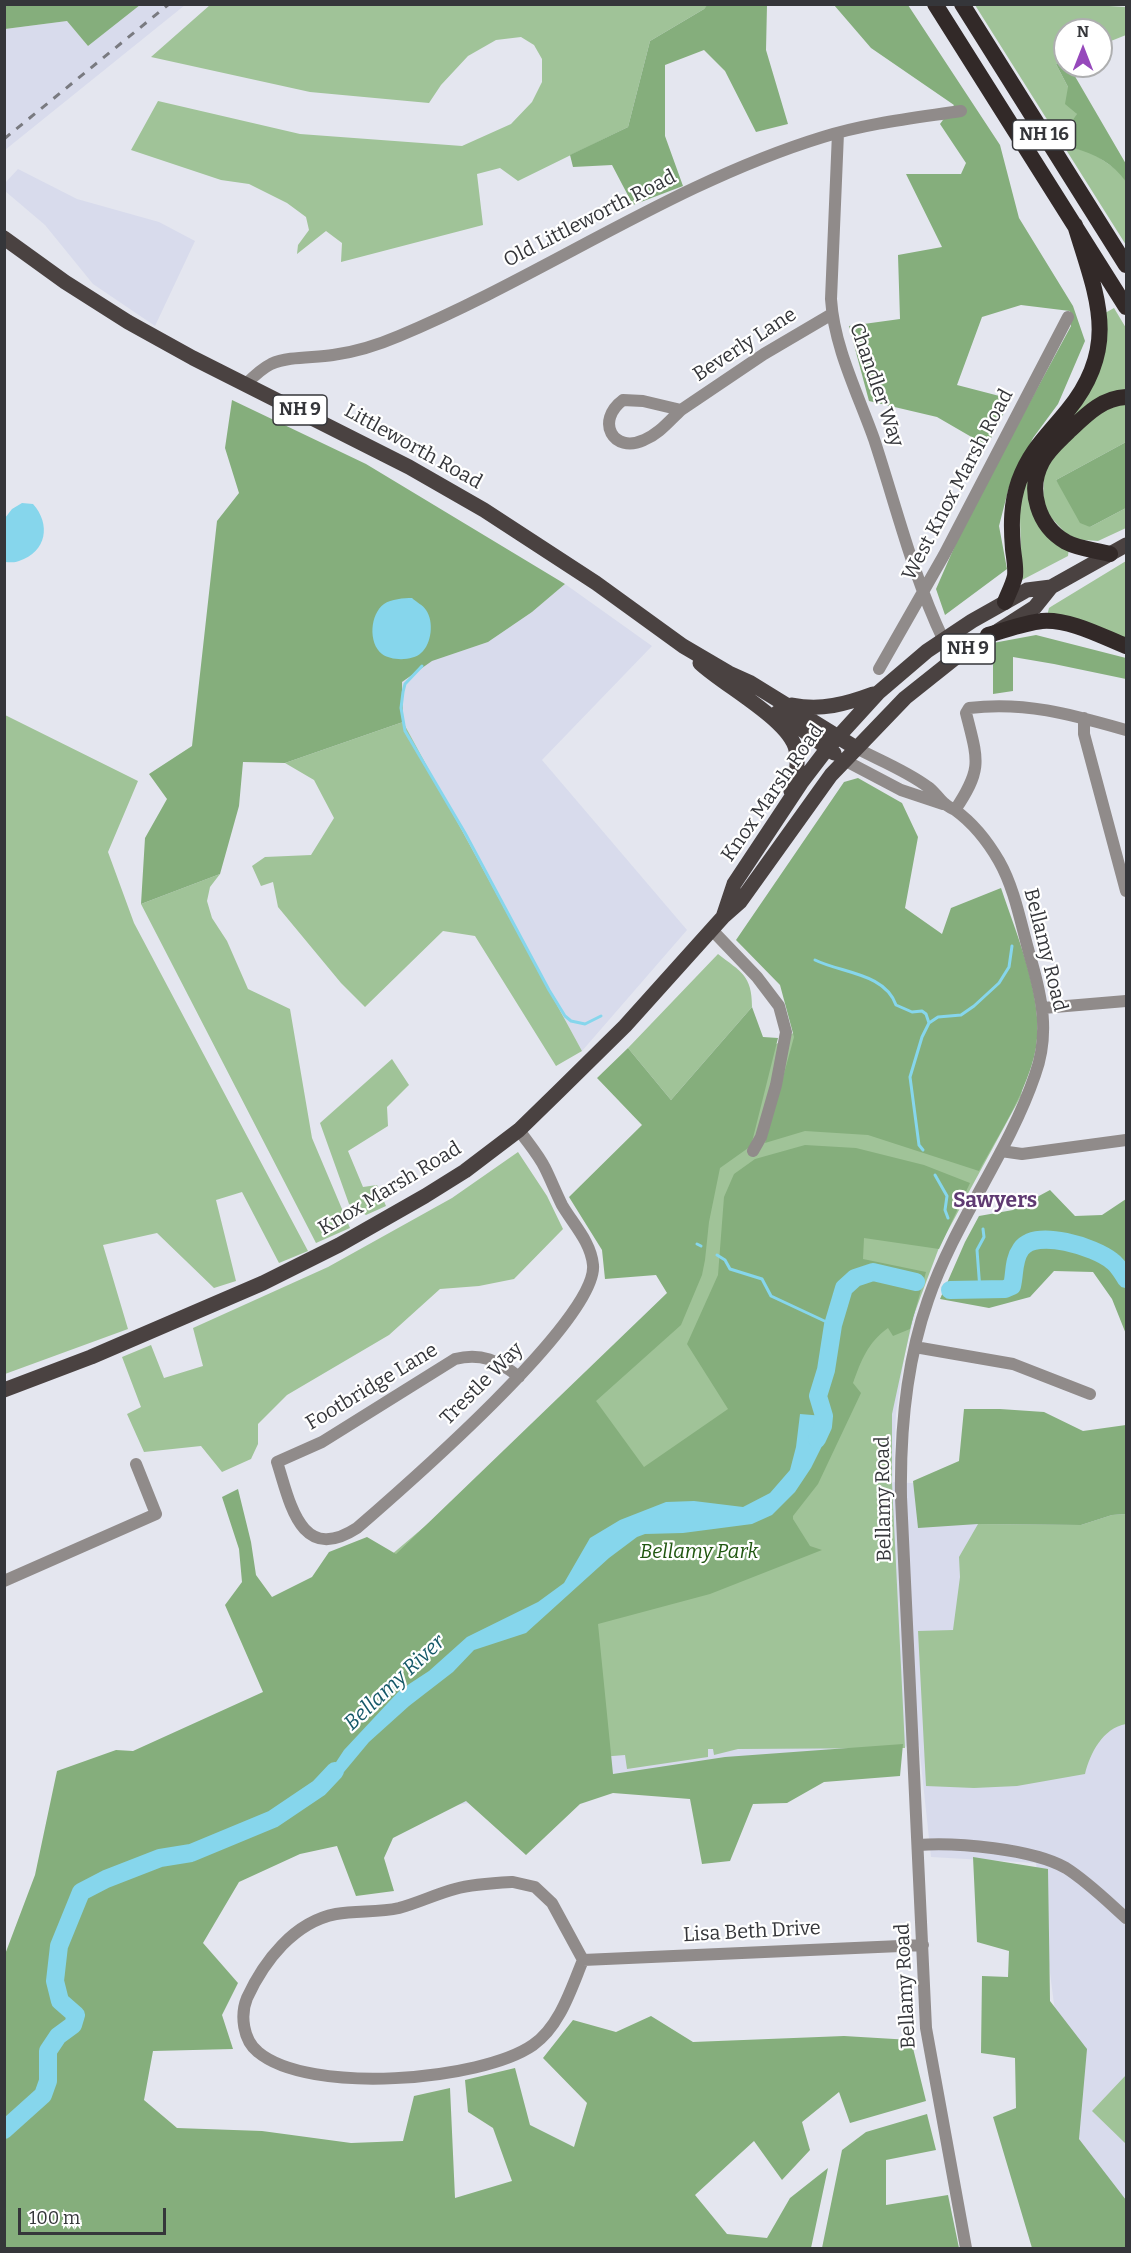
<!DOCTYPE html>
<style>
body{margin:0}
#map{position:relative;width:1131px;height:2253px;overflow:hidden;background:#e4e6ef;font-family:Bitter,serif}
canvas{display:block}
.frame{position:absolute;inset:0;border:6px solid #35363a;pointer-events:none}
.north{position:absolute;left:1053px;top:18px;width:60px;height:60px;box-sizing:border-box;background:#fff;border:2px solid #aeafb0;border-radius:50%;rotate:0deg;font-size:16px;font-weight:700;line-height:24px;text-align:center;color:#35363a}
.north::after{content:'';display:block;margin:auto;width:21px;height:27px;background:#9649bb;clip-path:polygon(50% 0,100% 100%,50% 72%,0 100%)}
.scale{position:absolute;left:18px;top:2208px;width:148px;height:27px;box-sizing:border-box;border:3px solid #35363a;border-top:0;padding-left:8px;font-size:18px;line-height:21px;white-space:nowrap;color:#35363a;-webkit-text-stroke:4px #fff;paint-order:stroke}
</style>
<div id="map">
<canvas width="1131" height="2253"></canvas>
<div class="frame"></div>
<div class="north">N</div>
<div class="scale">100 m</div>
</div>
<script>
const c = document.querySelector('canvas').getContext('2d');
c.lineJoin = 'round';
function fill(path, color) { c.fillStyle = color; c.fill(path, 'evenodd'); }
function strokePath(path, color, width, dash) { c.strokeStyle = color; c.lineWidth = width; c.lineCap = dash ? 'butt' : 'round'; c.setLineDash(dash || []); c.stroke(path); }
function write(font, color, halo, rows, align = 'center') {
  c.font = font + ' Bitter,serif'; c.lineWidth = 4.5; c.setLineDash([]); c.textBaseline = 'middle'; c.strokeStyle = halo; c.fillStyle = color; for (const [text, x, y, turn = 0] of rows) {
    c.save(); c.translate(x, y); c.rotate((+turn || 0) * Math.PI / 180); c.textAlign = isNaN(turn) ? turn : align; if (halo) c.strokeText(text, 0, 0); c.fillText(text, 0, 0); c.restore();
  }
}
const built = new Path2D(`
 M140,5H185L5,150V29L67,21L88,46Z
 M18,169L77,199L159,222L195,241L155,326L93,284L45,225L5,191V183Z
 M565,584L652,646L542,760L687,930L582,1051L403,722L402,682L431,661L488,642L532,612Z
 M906,1286L921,1293L905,1352L896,1413L893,1482L983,1487L1126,1439V2243L1073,2153L1036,1863L931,1857L919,1745L292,1826Z`);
const green = new Path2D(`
 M1075,4L1126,7V35L1101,45V30H1065V60L1056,64L1068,87L1077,114L1073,148L1091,152L1120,172L1126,182V245L975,5Z
 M210,5H708L704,9L650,41L628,127L518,181L500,168L477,174L483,225L341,262L342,243L326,231L297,254L298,245L309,230L306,217L287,203L249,184L221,180L131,150L158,101L300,134L462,146L511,124L532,102L542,82V59L534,45L521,37L496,40L468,56L441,85L429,103L310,92L151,57Z
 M1114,308L1126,328V391L1102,396L1030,488L1069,548L1068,556L1022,580L1019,489L1074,409L1105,313Z
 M1126,400V442L1056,480L1090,527L1126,508V528L1098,541L1071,539L1043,509L1044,468L1091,414Z
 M1126,561V638L1047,616L1049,608L1052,606Z
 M5,715L138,781L108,852L134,923L308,1251L279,1263L242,1192L216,1200L236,1281L214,1288L157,1233L103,1245L128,1329L5,1374Z
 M403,722L582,1051L556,1066L475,936L443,931L365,1007L341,983L278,907L273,882L261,886L252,866L265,857L311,855L334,818L314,780L285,763Z
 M220,874L210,887L207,901L212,918L227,941L248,989L290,1009L312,1138L350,1228L316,1243L141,904Z
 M1000,896L1028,1058L1021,1096L940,1245L913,1317L892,1414V1483L905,1748L738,1749L714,1755L713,1749H708V1757L627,1769L625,1755L281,1783L278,1651L689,1302L645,1131Z
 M718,954C741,972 752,975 752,1007L671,1100L628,1048Z
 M392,1059L409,1085L387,1107L388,1126L348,1151L363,1187L377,1185L386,1206L366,1215L349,1204L320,1123Z
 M518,1152L547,1196L563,1229L514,1279L479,1286L440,1289L389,1335L287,1395L258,1424V1444L251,1459L222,1472L201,1446L144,1452L127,1414L141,1407L122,1357L151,1345L164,1378L203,1366L193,1328L328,1267L452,1198Z
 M1126,1514V1724C1103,1728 1090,1753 1085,1774L1017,1786L974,1788L926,1786L918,1631L953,1630L960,1577L959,1557L978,1524L1081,1525L1112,1515Z
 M1126,2075V2144L1092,2111Z`);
const forest = new Path2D(`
 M708,4L767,5L766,50L788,124L756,132L725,71L704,50L665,65V136L683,186L633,205L612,165L573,167L570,155L628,127L650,41L704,9Z
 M4,5L5,4L140,5L88,46L67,21L5,29Z
 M834,5H908L1000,145L1019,218L1073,306L1085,341L1058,404L1033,438L1009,487L999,526L1007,569L945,615L936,589L967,518L1071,326L1070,311L1021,305L982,317L957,385L1011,399L987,446L937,417L869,401L849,326L900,319L898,255L942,247L906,174H961L966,163L940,124L954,105L871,48Z
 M1065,60V66H1069L1126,164V182C1114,164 1094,153 1073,148L1064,133L1077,114L1065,104L1068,87L1056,64Z
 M232,400L366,464L565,584L532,612L488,642L432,661L402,682L403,722L285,763L243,762L239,806L220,874L141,904L145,838L167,799L149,774L192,746L217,521L239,493L225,448Z
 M1126,442V508L1090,527L1080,523L1056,480Z
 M1036,635L1126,658V679L1054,664L1013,657V691L993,694V643Z
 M858,778L902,803L918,837L905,908L942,934L951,908L1001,888C1017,936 1048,1007 1034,1057C1023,1098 999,1134 979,1171L868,1135L805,1131L765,1143L794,1037L780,985L736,940L844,782Z
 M752,1007L763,1037L778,1038L751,1146L720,1168L709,1222L705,1260L702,1275L681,1325L596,1401L644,1467L728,1409L687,1344L718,1275L724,1197L734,1174L755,1159L805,1145L856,1148L924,1165L970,1183L939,1249L864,1238L863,1259L926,1272L910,1329L893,1336L888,1328C868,1342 861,1361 853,1383L861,1393L818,1484L793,1516V1519L810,1546L822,1550L710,1594L598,1624L613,1774L725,1757L903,1744L900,1776L824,1782L787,1803L753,1804L730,1861L702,1864L690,1799L613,1793L580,1804L526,1855L466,1801L393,1838L384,1858L394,1891L356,1896L337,1846L300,1854L239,1882L203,1943L238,1983L222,2015L233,2049L153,2051L144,2100L177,2128L262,2131L351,2143L403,2141L414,2096L450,2088L455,2198L512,2181L493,2128L468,2112L465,2080L515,2068L530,2125L574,2147L587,2103L543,2058L573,2020L616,2032L651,2016L693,2042L844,2036L911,2040L926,2101L850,2123L839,2092L802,2122L810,2150L782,2180L754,2141L695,2195L727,2234L767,2238L790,2198L828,2168L811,2248H5L4,1957L35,1875L57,1771L116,1750L133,1751L263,1692L225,1605L242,1582L239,1549L222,1497L238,1489L251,1542L256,1575L272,1597L312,1577L329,1552L367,1537L396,1554L667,1293L656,1275L605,1279L602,1250L569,1197L642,1125L597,1078L628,1048L671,1100Z
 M1050,1190L1075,1216L1102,1215L1126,1199V1334L1112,1299L1093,1272L1054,1271L1030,1297L989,1308L940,1299L965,1242L979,1216L1013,1210Z
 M964,1409H1000L1044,1412L1083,1431L1126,1425V1514L1112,1515L1081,1525L978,1524L918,1528L913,1481L959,1461Z
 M973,1857L1048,1869L1050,2001L1087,2049L1079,2139L1126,2200V2248H1032L993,2117L1016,2108L1015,2058L981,2053L982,1976L1008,1977L1009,1951L977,1942Z
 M927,2114L936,2150L886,2160V2205L948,2195L959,2248H822L842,2150L866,2132Z`);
const water = new Path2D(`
 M22,503L33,504C51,524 47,552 19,561C15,563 9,562 5,562V518L12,509Z
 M412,598C416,602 423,605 426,610C434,621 432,644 421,653C413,661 391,661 382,654C368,643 370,614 384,604C391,599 404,598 412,598Z
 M800,1414L824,1416L830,1430L811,1468L795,1492L772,1515L752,1524L683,1533L645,1534L637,1537L609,1558L526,1633L474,1650L453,1672L409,1706L369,1742L344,1772L319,1788L344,1750L400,1690L429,1671L467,1637L538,1602L564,1583L590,1538L620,1520L666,1502L694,1501L743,1507L770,1493L790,1470L796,1447Z`);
const stream = new Path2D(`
 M422,666L405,684L403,692L401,708L405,731L465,833L549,990L565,1016L571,1021L585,1024L601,1016
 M815,960C841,973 885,973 896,1005L912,1012L922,1011L926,1014L929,1023
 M923,1150L919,1145L910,1077L922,1037L929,1023L938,1017L961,1015L974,1006L999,983L1009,967L1012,946
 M935,1175L947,1196L945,1210L948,1218
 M697,1244L701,1246
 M717,1255L725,1260L730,1269L762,1279L771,1296L833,1325
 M980,1290L977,1250L984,1237L983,1229`);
const river = new Path2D(`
 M950,1290L1005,1289L1012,1286C1015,1274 1013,1260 1021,1249C1036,1228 1095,1247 1112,1261C1118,1265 1122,1273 1126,1279
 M817,1439L823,1426L824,1416L818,1396L826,1370L833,1325L844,1288L855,1278L873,1272L916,1282
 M4,2130L43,2095L48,2081V2051L58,2036L73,2025L76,2015L60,2001L55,1981L59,1946L81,1892L106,1879L160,1858L191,1853L273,1819L319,1788L335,1771`);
const minor = new Path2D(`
 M838,133L831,299C834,347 858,394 874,439C896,506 913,576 943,639
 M246,384C253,377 261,369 271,364C289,356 314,358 333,355C356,352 378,345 399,336C543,276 673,183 823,137C868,123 915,118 961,111
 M623,400L643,401L681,410C669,421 659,434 644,440C613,454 595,421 623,400Z
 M681,410L764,354L832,314
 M879,669L944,555L1068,317
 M1084,718V734L1126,891
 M856,748C879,760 907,771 928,787C934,791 938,798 944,803C947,806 951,808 955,810C973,823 988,842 999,861C1015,889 1021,925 1030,956C1042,997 1050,1034 1035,1075C1008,1154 955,1221 928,1300C906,1363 900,1431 901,1497L926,2028L966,2248
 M844,760L901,790L943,804
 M955,810C983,768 978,761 966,713L969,708C1026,701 1073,715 1126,730
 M712,930L757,977L779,1006L786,1032L776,1085L761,1137L753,1151
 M1043,1008L1126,1001
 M519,1130C528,1143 538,1154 545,1168C551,1180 556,1193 562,1205C573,1224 591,1242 593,1265C598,1319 402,1489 357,1528C300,1565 290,1502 277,1462L322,1442L455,1359C481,1352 499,1361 519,1377
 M1001,1151L1022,1154L1126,1140
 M915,1347L1013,1364L1090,1394
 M4,1581L156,1514L136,1464
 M918,1845C956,1842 1033,1849 1066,1868C1088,1882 1107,1901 1126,1918
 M513,1882L535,1887L552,1903L583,1960C571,1989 560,2026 533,2045C481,2081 309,2095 258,2052C243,2040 240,2015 247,1998C264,1961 294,1922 336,1914C357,1910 378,1913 399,1908C418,1903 436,1894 455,1889C473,1884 494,1883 513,1882Z
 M583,1960L923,1945`);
const major = new Path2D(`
 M4,238L65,282L128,322L193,358L409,467L484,510L596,583L683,646L729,673L749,682L856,748
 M700,663C723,685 790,720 796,750C799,764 796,778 791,791
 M792,705C821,711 846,704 873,694
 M778,712L834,753
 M723,917L734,884L801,783L827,749L879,692L927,651L972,621L1027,590L1051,587
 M4,1390L91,1357L263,1283L339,1245L425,1196L465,1171L519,1130L558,1092L625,1026L723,917L740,902L831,775L905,698L954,659L1035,607L1051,587L1126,545`);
const highway = new Path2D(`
 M935,4L1126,307
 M962,4L1126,265
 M1110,554C1096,550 1079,549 1066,542C1038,526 1027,490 1042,462C1048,450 1059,441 1069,431C1086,415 1102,398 1126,397
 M1005,602C1008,594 1013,585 1015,576C1016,567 1014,558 1013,549C1011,525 1011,504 1019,481C1030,450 1048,435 1068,410C1121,345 1096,295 1075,225
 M988,635C1006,630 1024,623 1042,621C1070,619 1101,636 1126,646`);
const rail = new Path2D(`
 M4,139L169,4`);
const shields = [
 [1044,135,63],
 [300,410,54],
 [968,649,54]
];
const shieldNames = [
 ["NH 16",1044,135],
 ["NH 9",300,410],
 ["NH 9",968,649]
];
const streetNames = [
 ["Old Littleworth Road",590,219,-27],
 ["Beverly Lane",745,345,-33],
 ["Chandler Way",876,385,71],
 ["Littleworth Road",413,447,29],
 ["West Knox Marsh Road",958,485,-62],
 ["Knox Marsh Road",773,793,-55],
 ["Bellamy Road",1045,950,76],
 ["Knox Marsh Road",390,1189,-31],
 ["Trestle Way",482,1384,-45],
 ["Footbridge Lane",372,1387,-31],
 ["Bellamy Road",884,1499,-91],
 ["Lisa Beth Drive",752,1932,-3],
 ["Bellamy Road",906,1986,-93]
];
const parkNames = [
 ["Bellamy Park",699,1552]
];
const neighbourhoodNames = [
 ["Sawyers",995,1201]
];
const waterNames = [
 ["Bellamy River",395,1683,-43]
];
fill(built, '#d8dbec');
fill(green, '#a0c398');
fill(forest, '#85ae7c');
fill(water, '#86d6ec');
strokePath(stream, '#86d6ec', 3);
strokePath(river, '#86d6ec', 18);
strokePath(minor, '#908b8a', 12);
strokePath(major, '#4a4241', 15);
strokePath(highway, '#322928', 16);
strokePath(rail, '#797a80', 3, [8, 8]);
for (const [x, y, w] of shields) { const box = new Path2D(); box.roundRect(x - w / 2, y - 15, w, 30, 4.5); c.fillStyle = '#fff'; c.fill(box); strokePath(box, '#35363a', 1.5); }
write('bold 18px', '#35363a', null, shieldNames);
write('20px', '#35363a', '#fff', streetNames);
write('italic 20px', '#215711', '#fff', parkNames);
write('bold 21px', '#5f3a72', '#fff', neighbourhoodNames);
write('italic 21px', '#165969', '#fff', waterNames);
</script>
